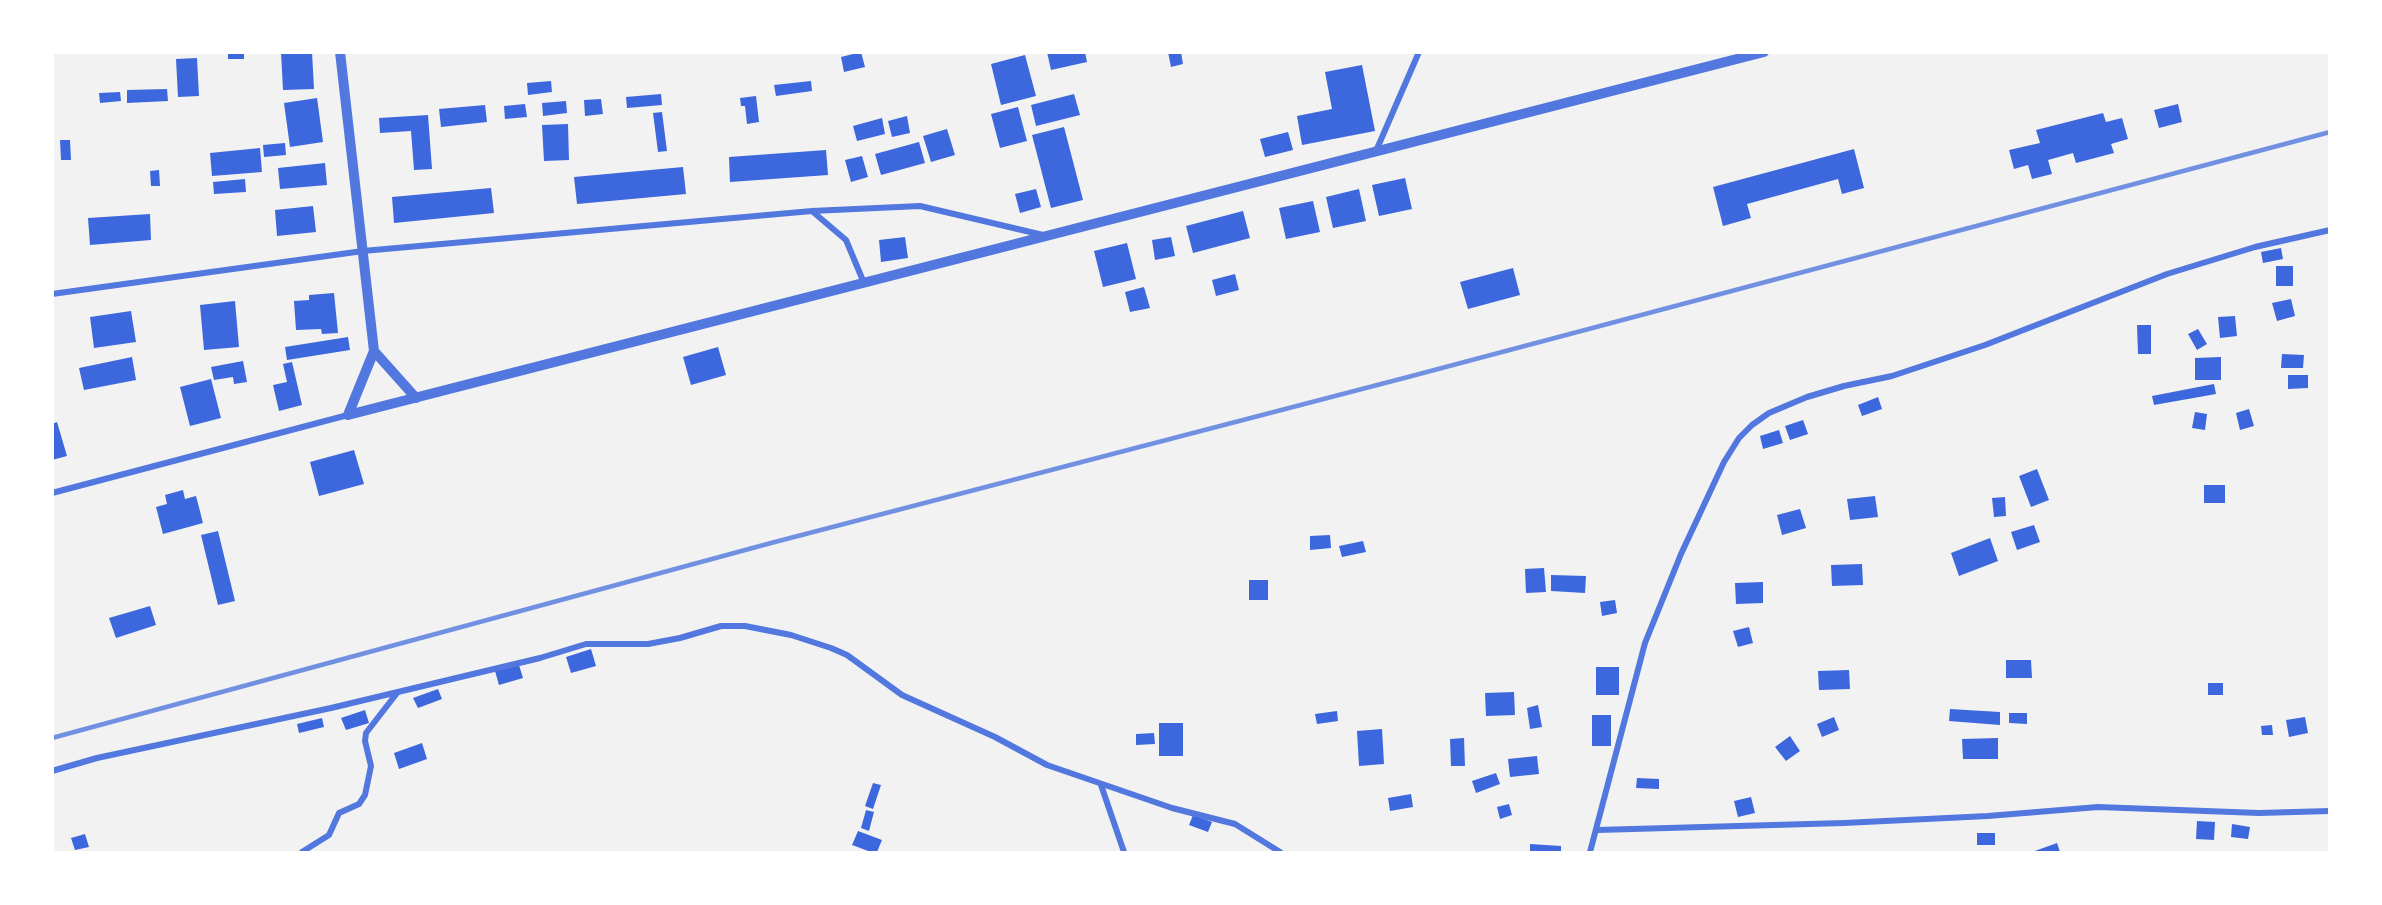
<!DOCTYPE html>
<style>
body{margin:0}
#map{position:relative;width:2382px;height:905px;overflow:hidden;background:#f2f2f2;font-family:Rubik,sans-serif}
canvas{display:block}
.frame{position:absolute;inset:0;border:54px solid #fff;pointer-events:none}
</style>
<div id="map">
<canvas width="2382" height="905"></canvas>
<div class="frame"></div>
</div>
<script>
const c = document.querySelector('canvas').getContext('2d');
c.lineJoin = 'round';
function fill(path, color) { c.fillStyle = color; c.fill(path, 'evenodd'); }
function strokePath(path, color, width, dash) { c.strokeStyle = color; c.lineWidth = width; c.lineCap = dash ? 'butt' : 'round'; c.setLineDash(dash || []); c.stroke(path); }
const building = new Path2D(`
 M281,52H312L314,89L283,90Z
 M861,52L865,67L844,72L841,57Z
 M1047,52H1085L1087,62L1051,70Z
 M1168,52H1181L1183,64L1171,67Z
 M228,53H244V59H228Z
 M1025,55L1036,96L1001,105L991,64Z
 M197,58L199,96L178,97L176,59Z
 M1362,65L1375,131L1302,145L1297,116L1332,109L1325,72Z
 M551,81L552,92L528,95L527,83Z
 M811,81L812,91L776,96L774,85Z
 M167,89L168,101L127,103V90Z
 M120,92L121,101L100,103L99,93Z
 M661,94L662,105L627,108L626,97Z
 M1074,94L1080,115L1036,126L1031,105Z
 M756,96L759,122L747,124L745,106H741L740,98Z
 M317,98L323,142L290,147L284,103Z
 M601,99L603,114L585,116L584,100Z
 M566,101L567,113L543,116L542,103Z
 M525,104L527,117L505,119L504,106Z
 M2178,104L2182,122L2159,128L2154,110Z
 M485,105L487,122L441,127L439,109Z
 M1018,107L1027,141L1000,148L991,114Z
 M662,112L667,151L658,152L653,113Z
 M2103,113L2106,122L2122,118L2128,139L2111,144L2114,153L2076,163L2073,153L2048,160L2052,174L2032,179L2028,165L2014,169L2009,150L2040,143L2036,130Z
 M428,115L432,169L414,170L411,131L380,133L379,118Z
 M907,116L910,133L892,137L888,121Z
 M882,118L885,134L857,141L853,126Z
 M568,124L569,160L544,161L542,125Z
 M1064,127L1083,200L1051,208L1032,135Z
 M947,129L955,155L931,162L923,136Z
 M1288,132L1293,150L1265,157L1260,139Z
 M60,140H70L71,160H61Z
 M919,142L925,163L881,175L875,154Z
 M285,143L286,155L264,157L263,145Z
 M260,148L262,172L212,176L210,153Z
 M1854,149L1864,188L1842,194L1838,179L1747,204L1751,218L1723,226L1713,187Z
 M826,150L828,175L730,182L729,157Z
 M862,156L868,177L851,182L845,160Z
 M325,163L327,185L280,189L278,168Z
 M683,167L686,194L577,204L574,177Z
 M159,170L160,186H151L150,171Z
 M1405,178L1412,209L1379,216L1372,185Z
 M245,179L246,192L214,194L213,182Z
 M491,188L494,213L394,223L392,197Z
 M1036,189L1041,207L1020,213L1015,194Z
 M1359,189L1366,221L1333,228L1326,197Z
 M1313,201L1320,232L1286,239L1279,208Z
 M313,206L316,232L277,236L275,210Z
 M1243,211L1250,238L1193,253L1186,226Z
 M150,214L151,240L90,245L88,218Z
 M905,237L908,258L881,262L879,240Z
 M1171,237L1175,256L1155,260L1152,240Z
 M1127,243L1136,279L1103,287L1094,251Z
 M2281,248L2283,259L2263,263L2261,252Z
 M2276,266H2293V286H2276Z
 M1513,268L1520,295L1468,309L1460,282Z
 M1235,274L1239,290L1216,296L1212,280Z
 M1144,287L1150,308L1130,312L1125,292Z
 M334,293L338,333L322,334L321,329L296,330L294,301L309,300V295Z
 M2291,299L2295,316L2277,321L2272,303Z
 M235,301L239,347L204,350L200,305Z
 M131,311L136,342L94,348L90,317Z
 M2235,316L2237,336L2220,338L2218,317Z
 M2137,325H2151V354H2138Z
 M2198,329L2207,344L2197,350L2188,334Z
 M348,337L350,350L287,360L285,347Z
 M718,347L726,375L691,385L683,357Z
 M2282,354L2304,355L2303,368H2281Z
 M132,357L136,380L84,390L79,368Z
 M2221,357V380H2195V358Z
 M243,361L247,382L234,384L233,377L214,380L211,367Z
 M292,362L302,405L279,411L273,385L287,382L283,364Z
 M2288,375H2308V388L2288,389Z
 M211,379L221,418L190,426L180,387Z
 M2214,384L2216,394L2154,405L2152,396Z
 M1878,397L1882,409L1862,416L1858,405Z
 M2249,409L2254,426L2240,430L2236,413Z
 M2195,412L2207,414L2205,430L2192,428Z
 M1803,420L1808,434L1790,440L1785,426Z
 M57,422L67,456L52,460V424Z
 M1779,430L1783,443L1763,449L1760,436Z
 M354,450L364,484L319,496L310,462Z
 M2037,469L2049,500L2031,507L2019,476Z
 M2204,485H2225V503H2204Z
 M183,490L185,499L196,496L203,523L163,534L156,507L167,504L165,495Z
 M1875,496L1878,517L1850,520L1847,499Z
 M2005,497L2006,516L1994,517L1992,498Z
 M1800,509L1806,528L1782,535L1777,515Z
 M2034,525L2040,542L2017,550L2011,532Z
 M218,531L235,601L218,605L201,535Z
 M1330,535L1331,548L1310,550V536Z
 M1990,538L1998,561L1959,576L1951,553Z
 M1363,541L1366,552L1342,557L1339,546Z
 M1862,564L1863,585L1832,586L1831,565Z
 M1544,568L1546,592L1526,593L1525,569Z
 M1551,575L1586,576L1585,593L1551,591Z
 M1249,580H1268V600H1249Z
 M1763,582V603L1736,604L1735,583Z
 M1615,600L1617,613L1602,616L1600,602Z
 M150,606L156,625L116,638L109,618Z
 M1749,627L1753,643L1738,647L1733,631Z
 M591,649L596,666L571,673L566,657Z
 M2006,660H2031L2032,678H2006Z
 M519,665L523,678L499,685L495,671Z
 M1596,667H1619V695H1596Z
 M1849,670L1850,689L1819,690L1818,671Z
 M2208,683H2223V695H2208Z
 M438,689L442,699L418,708L413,698Z
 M1514,692L1515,715L1486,716L1485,693Z
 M1538,705L1542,727L1530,729L1527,708Z
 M1950,709L2000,712V725L1949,721Z
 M365,710L369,723L346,730L341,718Z
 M1337,711L1338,721L1317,724L1315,714Z
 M2009,713H2027V724L2009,723Z
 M1592,715H1611V746H1592Z
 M1834,717L1839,730L1822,737L1817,724Z
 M2305,717L2308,733L2289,737L2286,720Z
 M322,718L324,727L299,733L297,724Z
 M1159,723H1183V756H1159Z
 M2272,725L2273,735H2262L2261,726Z
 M1382,729L1384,764L1359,766L1357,731Z
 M1154,733L1155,744L1136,745V734Z
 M1790,736L1800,751L1786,761L1775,747Z
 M1464,738L1465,766H1451L1450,739Z
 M1998,738V759H1963L1962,739Z
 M422,743L427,759L399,769L394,753Z
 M1537,756L1539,774L1510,777L1508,759Z
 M1496,773L1500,784L1476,793L1472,781Z
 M1637,778L1659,779V789L1636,788Z
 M873,783L881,785L873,809L865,806Z
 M1411,794L1413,807L1390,811L1388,798Z
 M1751,797L1755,813L1738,817L1734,801Z
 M1509,804L1512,815L1500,819L1497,807Z
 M866,810L874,812L869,831L861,828Z
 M1193,815L1212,822L1208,832L1189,825Z
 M2197,821L2215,822L2214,840L2196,839Z
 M2232,824L2250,827L2248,839L2231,837Z
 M858,831L882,840L877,852H871L852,845Z
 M1977,833H1995V845H1977Z
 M85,834L89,847L75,850L71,838Z
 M2057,843L2060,852H2032Z
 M1530,844L1561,846V852H1530Z`);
const minor = new Path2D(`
 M1376,151L1419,52
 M812,211L846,240L864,283
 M52,294L363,251L812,211L920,206L1043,235
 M52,493L348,415
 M52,771L97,758L331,708L540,658L586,644H648L680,638L721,626H745L791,635L831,648L847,655L902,695L995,737L1047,765L1172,808L1235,824L1280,852
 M1101,785L1124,852
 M1597,830L1844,823L1988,816L2098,807L2259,813L2330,811
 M302,852L329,835L339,813L359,804L365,795L371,766L365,741L366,733L397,693
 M1590,852L1645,643L1681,554L1724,462L1739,438L1752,425L1769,413L1807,397L1844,386L1892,376L1985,345L2167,274L2255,247L2330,230`);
const tertiary = new Path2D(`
 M340,52L374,351L348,415
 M374,351L416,398
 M348,415L1764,52`);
const rail = new Path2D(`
 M52,738L771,543L1408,377L2330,132`);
fill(building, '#3d67dc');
strokePath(minor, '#5277de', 6);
strokePath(tertiary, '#5277de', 10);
strokePath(rail, '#7290e2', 4.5);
</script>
